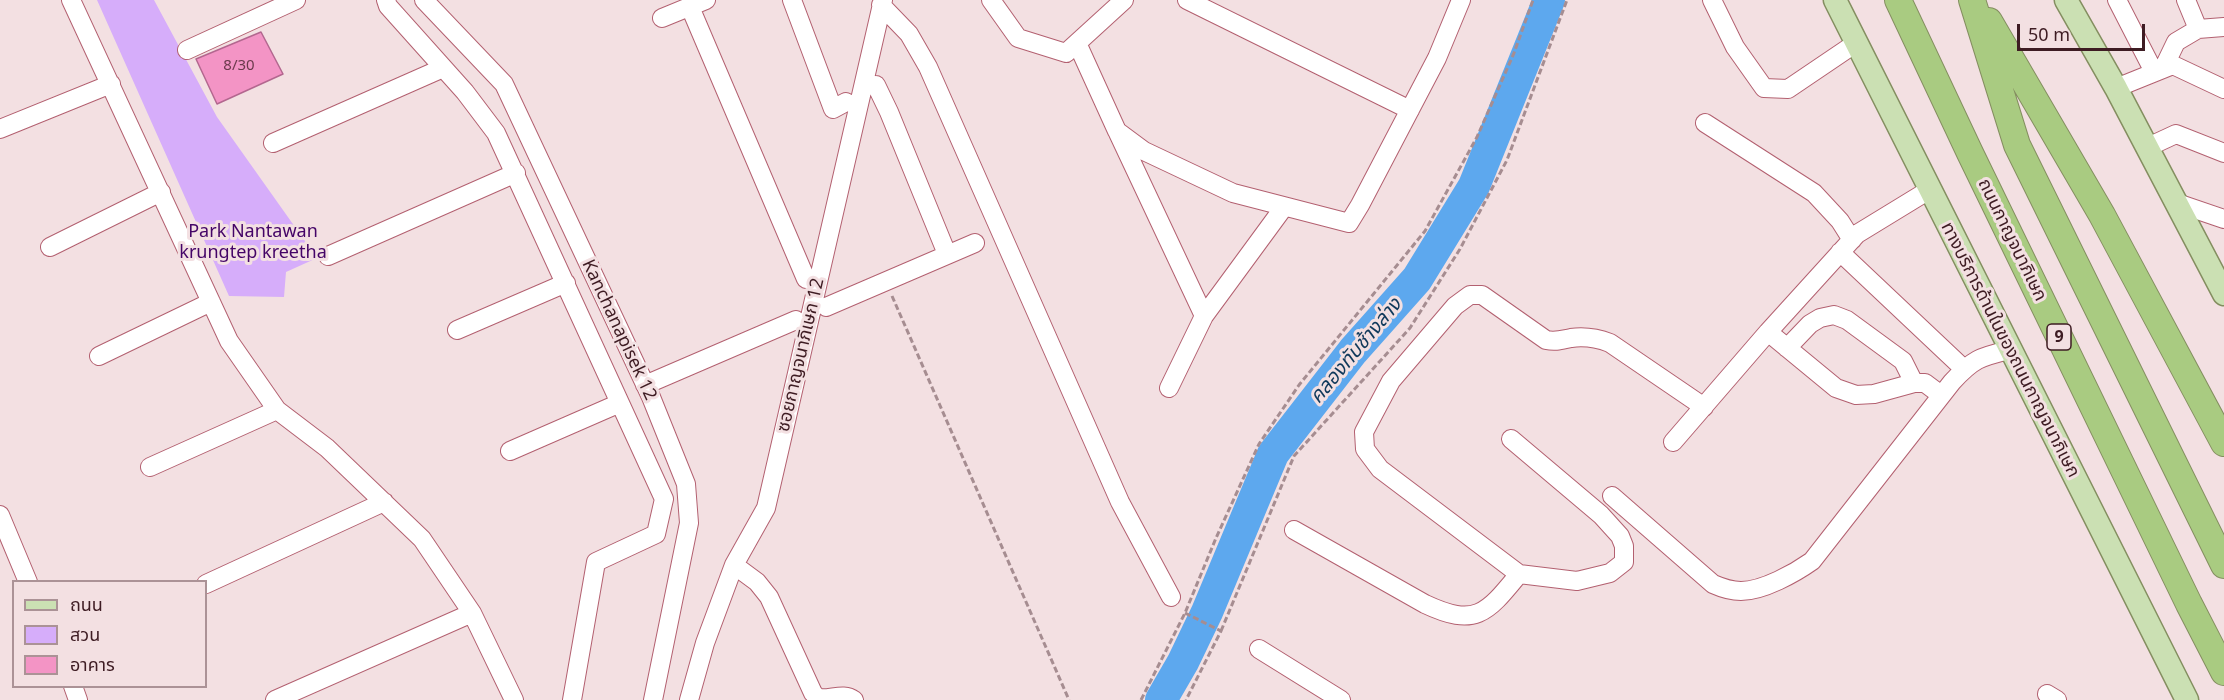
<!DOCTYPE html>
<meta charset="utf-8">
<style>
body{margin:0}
#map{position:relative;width:2224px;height:700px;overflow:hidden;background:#f3e0e2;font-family:"Noto Sans","Noto Sans Thai",sans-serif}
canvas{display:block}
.legend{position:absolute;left:12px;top:580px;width:195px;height:108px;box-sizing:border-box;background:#f3e0e2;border:2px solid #ab9296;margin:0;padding:8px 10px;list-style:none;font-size:18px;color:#3e1c23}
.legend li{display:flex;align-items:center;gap:12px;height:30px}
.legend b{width:30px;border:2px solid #ab9296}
.scale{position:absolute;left:2017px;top:24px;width:128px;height:27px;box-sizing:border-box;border:3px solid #3e1c23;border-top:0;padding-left:8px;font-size:18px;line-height:21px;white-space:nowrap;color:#3e1c23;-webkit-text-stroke:4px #f3e0e2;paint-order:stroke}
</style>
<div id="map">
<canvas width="2224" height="700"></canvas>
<ul class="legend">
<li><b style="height:8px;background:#cbe0b3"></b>ถนน</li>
<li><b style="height:16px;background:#d6adfa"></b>สวน</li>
<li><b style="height:16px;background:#f394c5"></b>อาคาร</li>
</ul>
<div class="scale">50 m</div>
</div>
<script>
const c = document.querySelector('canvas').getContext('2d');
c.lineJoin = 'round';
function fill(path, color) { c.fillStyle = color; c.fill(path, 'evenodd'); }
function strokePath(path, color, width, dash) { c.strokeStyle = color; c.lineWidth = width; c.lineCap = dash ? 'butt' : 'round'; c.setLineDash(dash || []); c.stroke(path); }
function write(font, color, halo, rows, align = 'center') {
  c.font = font + ' "Noto Sans","Noto Sans Thai",sans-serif'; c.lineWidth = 6; c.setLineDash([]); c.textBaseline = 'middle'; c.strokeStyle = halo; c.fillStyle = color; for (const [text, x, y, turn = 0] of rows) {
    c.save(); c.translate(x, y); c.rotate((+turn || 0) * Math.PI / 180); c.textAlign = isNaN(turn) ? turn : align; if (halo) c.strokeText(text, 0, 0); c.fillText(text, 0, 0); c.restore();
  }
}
const green = new Path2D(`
 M97,0H154L217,117L317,258L286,272L284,297L229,296Z`);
const river = new Path2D(`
 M1161,700L1183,662L1207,612L1273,454L1353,351L1417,279L1474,186L1549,0`);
const building = new Path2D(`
 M261,32L283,74L217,104L196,59Z`);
const path = new Path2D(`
 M892,296L1069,700
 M1185,613L1221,631L1186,700
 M1221,631L1294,456L1410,328L1460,249L1507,160L1567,0
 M1141,700L1185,613L1216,538L1259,444L1299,385L1425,231L1477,137L1514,53L1533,0`);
const minor = new Path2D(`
 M71,0L229,341L277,410L327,448L422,539L472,613L514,700
 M386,0L388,6L465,92L496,133L664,499L656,534L596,562L572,700
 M424,0L504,84L651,397L686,484L689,523L653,700
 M792,0L833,109L846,102
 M991,0L1018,38L1066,53L1124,0
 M1187,0L1410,110
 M1712,0L1735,47L1764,88L1788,89L1856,43
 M2117,0L2154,72
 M2186,0L2198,29
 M881,5L909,34L928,67L1120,502L1171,597
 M690,7L806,279
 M662,18L706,0
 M1077,43L1117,131L1144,151L1233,193L1349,223L1360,205L1437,58L1461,0
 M187,50L296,0
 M2163,69L2176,42L2198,29L2224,27
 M876,85L889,112L947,254
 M2116,88L2173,65L2224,89
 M1705,123L1814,193L1840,221L1852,240
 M0,129L111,84
 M1118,133L1204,316
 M273,143L443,68
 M2148,147L2176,134L2224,153
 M2177,203L2224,219
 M50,247L161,192
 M1840,252L1964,369
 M328,256L516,173
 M826,307L975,243
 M457,330L566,283
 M1768,332L1836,388L1856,395L1874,394L1914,383H1925L1941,395
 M1787,348L1810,324L1820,318L1834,315L1847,320L1903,361L1914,383
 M99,356L211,302
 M645,385L796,320
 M1169,388L1204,316L1284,207
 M1511,439L1601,515L1620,536L1624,546V562L1610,573L1577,581L1519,574L1380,469L1365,449L1364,432L1391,381L1455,306L1470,295H1482L1546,340C1556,342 1561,340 1571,338C1585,336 1597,338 1610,343L1704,407
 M1673,442L1768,332L1857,234L1929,190
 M510,451L620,403
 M150,467L277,410
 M1612,496L1713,584C1722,588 1731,591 1741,591C1763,591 1795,573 1812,561L1952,382C1973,359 1980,357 2009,350
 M0,515L28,582
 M1294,530L1425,604C1476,628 1487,613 1519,574
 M734,565L757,582L769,597L813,693L818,698C831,700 843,692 854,700
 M206,584L384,502
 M1259,649L1341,700
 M73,686L78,700
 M2047,694L2057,700
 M275,700L472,613
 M689,700L705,643L734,565L766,508L883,0`);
const major = new Path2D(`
 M1835,0L2187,700
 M2066,0L2116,88L2224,294`);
const highway = new Path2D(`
 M1898,0L1970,153L2189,604L2224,672
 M1972,0L2017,145L2224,565
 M1989,21L2102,215L2224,443`);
const numberNames = [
 ["8/30",239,66]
];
const shields = [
 [2059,337,24]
];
const shieldNames = [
 ["9",2059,337]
];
const parkNames = [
 ["Park Nantawan",253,232],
 ["krungtep kreetha",253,253]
];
const streetNames = [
 ["ถนนกาญจนาภิเษก",2012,240,64],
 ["Kanchanapisek 12",619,330,65],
 ["ทางบริการด้านในของถนนกาญจนาภิเษก",2010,350,63],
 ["ซอยกาญจนาภิเษก 12",801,355,-77]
];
const waterNames = [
 ["คลองทับช้างล่าง",1356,351,-50]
];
fill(green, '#d6adfa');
strokePath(river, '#5da8ee', 32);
fill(building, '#f394c5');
strokePath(building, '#b3678f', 1.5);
strokePath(minor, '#b36070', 20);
strokePath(major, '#848e60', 25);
strokePath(highway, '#848e60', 28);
strokePath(path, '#a68d91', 3, [6, 3]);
strokePath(minor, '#fff', 18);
strokePath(major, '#cbe0b3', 22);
strokePath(highway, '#a9cb81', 26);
write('15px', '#6b3a4c', null, numberNames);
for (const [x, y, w] of shields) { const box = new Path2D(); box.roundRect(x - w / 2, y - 13, w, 26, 4.5); c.fillStyle = '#f3e0e2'; c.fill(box); strokePath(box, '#3e1c23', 1.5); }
write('bold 16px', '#3e1c23', null, shieldNames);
write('18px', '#440467', '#f3e0e2', parkNames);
write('18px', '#3e1c23', '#f3e0e2', streetNames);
write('italic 20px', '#10395b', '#f3e0e2', waterNames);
</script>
